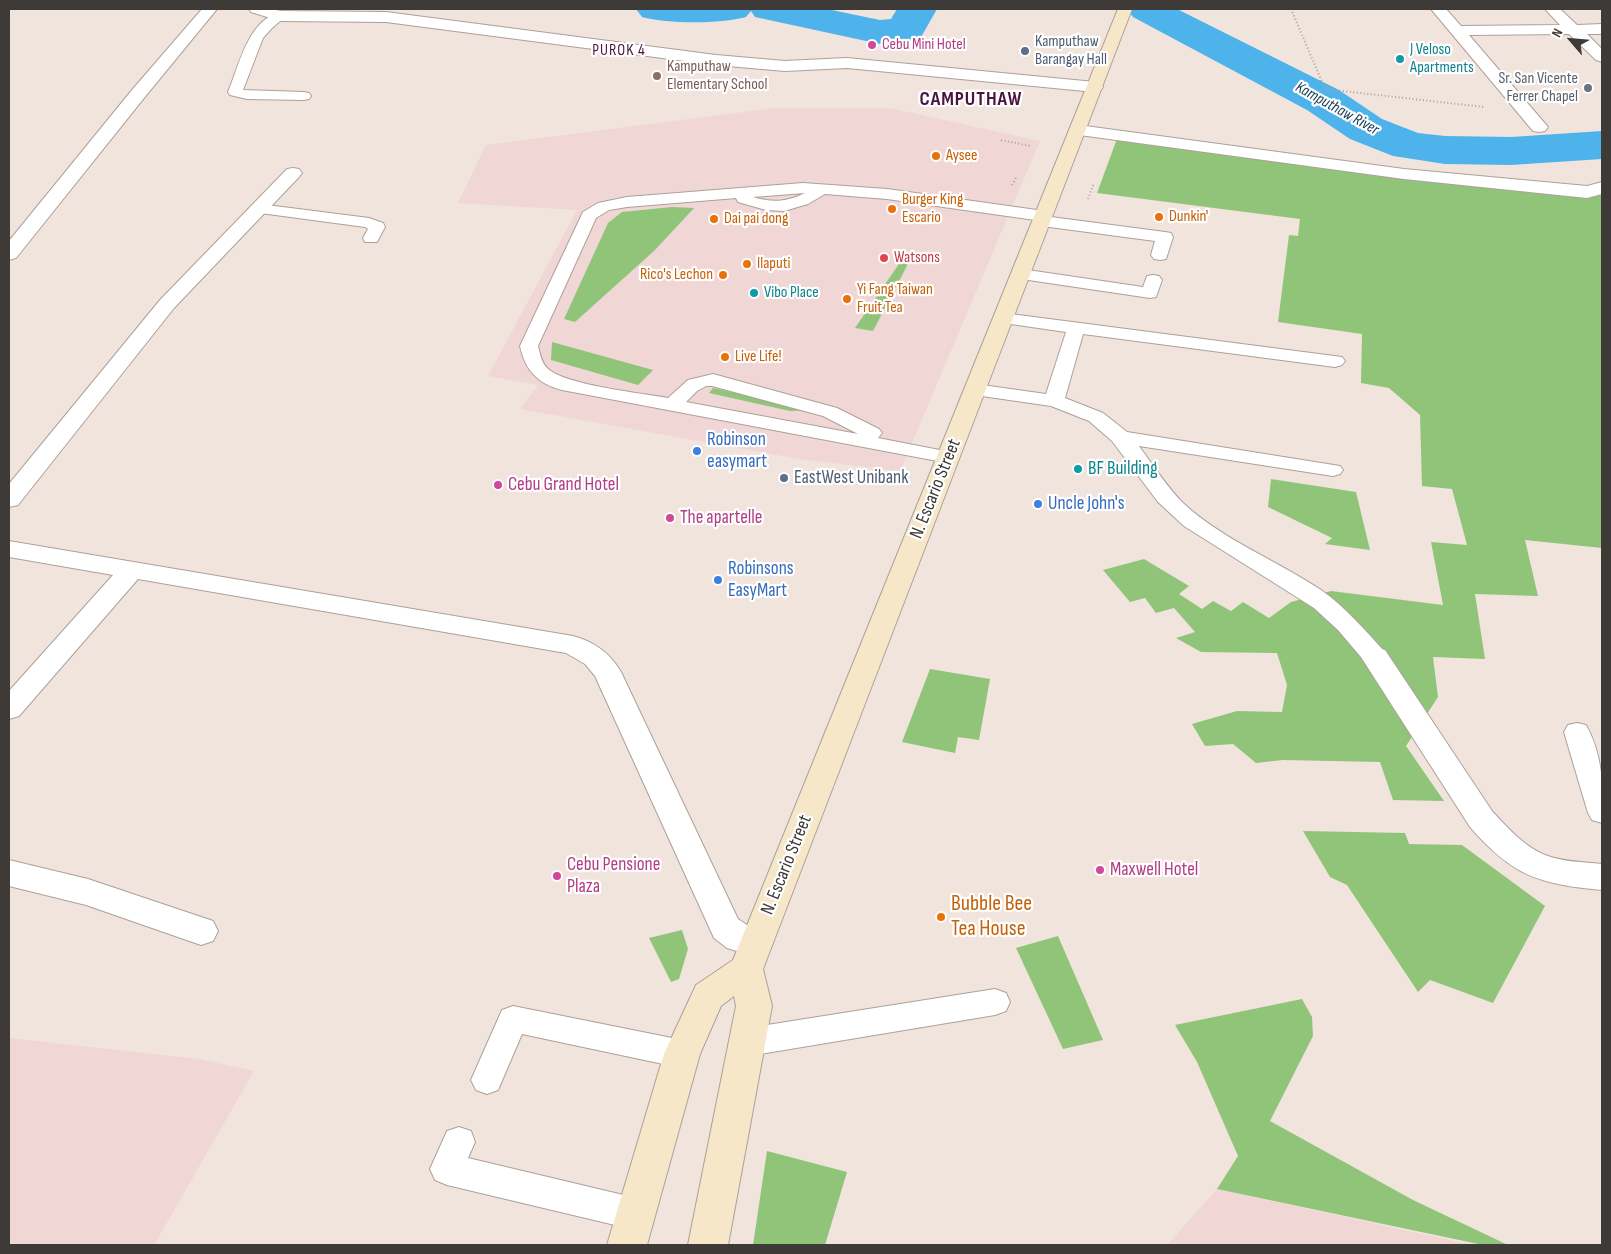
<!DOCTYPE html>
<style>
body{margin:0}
#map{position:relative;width:1611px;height:1254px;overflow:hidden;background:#f0e4dd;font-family:"Sofia Sans Condensed",sans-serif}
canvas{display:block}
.frame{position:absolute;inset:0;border:10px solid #3e3a37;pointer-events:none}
.north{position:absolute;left:1546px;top:15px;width:50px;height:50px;-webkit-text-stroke:4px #fff;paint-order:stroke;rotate:297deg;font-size:14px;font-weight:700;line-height:20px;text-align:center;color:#3e3a37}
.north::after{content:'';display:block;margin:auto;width:18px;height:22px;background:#3e3a37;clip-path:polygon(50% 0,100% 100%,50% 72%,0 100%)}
</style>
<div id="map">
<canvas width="1611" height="1254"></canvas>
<div class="frame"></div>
<div class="north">N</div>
</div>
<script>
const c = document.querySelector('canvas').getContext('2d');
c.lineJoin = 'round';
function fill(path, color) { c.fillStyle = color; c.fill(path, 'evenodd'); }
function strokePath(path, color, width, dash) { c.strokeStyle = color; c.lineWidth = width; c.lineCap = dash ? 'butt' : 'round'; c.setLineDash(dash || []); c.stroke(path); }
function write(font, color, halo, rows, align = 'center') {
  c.font = font + ' "Sofia Sans Condensed",sans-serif'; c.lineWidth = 4.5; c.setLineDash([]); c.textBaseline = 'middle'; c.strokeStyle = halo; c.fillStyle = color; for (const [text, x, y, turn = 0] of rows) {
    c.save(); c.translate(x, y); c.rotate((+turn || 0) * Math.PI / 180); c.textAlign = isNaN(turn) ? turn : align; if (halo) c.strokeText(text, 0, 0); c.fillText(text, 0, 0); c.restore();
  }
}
const commercial = new Path2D(`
 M775,108H890L1040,141L900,471L799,459L520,409L538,385L488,376L577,210L458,203L486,145Z
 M9,1038L199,1059L254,1071L154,1245H9Z
 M1217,1189L1472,1245H1167Z`);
const green = new Path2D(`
 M1118,136L1599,193L1602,192V548L1525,540L1538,596L1475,594L1485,659L1433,657L1438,697L1406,746L1444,801L1393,800L1380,762L1283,760L1256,763L1233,744L1205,746L1192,724L1237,711L1282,712L1287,685L1277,653L1201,652L1176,638L1195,632L1174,608L1156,613L1145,598L1130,602L1103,570L1144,559L1189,586L1179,594L1202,609L1213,601L1231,611L1243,602L1269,618L1291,602L1331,591L1443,605L1431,542L1467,545L1452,489L1422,486L1420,415L1389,388L1361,383L1362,334L1278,322L1289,235L1298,236L1300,219L1097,193Z
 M672,207L694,208L655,250L575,322L564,319L608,223L622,212Z
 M901,261L909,262L873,331L855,328Z
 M552,342L653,370L638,385L551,360Z
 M713,388L814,410L790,411L709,393Z
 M1271,479L1356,492L1370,550L1325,544L1332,538L1268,507Z
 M930,669L990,679L979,740L958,737L955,753L902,742Z
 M1303,831L1405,833L1409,844L1462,845L1545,906L1493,1003L1430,980L1418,992L1347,885L1330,877Z
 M682,930L688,949L679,979L671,982L649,938Z
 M1058,936L1103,1040L1063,1049L1016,948Z
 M1302,999L1312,1017L1313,1036L1270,1121L1413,1200L1508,1245H1483L1217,1189L1238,1156L1197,1062L1175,1025Z
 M767,1151L847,1172L825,1245H753Z`);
const river = new Path2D(`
 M636,9H827L880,20L891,19L897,9H937L920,39L905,42L880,44L755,17L751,11L746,17C720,24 668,24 642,17Z
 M1127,9H1177L1339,90L1382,119L1418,133L1445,136L1511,137L1602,131V159L1511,165L1445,164L1393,156L1350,139L1307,110L1133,17Z`);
const path = new Path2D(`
 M1291,9L1325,89L1484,107
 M1001,140L1031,146
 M1012,185L1017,176
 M1088,199L1094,183`);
const lane = new Path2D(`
 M280,12L286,16L272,28L263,38L243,90L304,92L309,93L311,96L309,99L304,100L247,99L230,95L228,92C239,66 248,20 280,12Z
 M803,183L887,189L1044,211L1050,212L1051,217L1165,232L1171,233L1173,237L1166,259L1160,260L1154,259L1151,255L1155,241L1042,226L1036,225L1035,220L887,199L825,194L808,204L784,211L766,210L738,202L736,198L627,207L609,210L596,218L538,346C540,353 541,362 547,368C564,385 641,393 668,398L688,380L713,374L837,408L879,429L882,433L878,438L955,453L958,457L955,461L948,463L562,390C538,384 525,370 520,346L583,212L598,203L627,197ZM805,193C787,202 772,203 753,197ZM706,386H712L823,416L858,434L686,402L697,391Z
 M259,204L369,218L383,223L385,227L377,242H365L363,238L368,229L365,227L253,212L251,209L253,206Z
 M1021,269L1143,287L1147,276L1153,275L1159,276L1162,280L1156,297L1150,298L1015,278L1012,274L1015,270Z
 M1003,313L1342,357L1345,361L1342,365L1335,367L1083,334L1065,398L1103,413L1127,432L1340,466L1343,470L1340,474L1333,476L1139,446C1153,465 1166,486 1183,503C1223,540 1276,560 1321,590C1345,607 1364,629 1384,651L1387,657L1384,663L1375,665L1366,663L1338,630L1314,608L1184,526L1158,502L1112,441L1089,421L1051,406L968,394L965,390L968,386L975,384L1046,394L1066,332L997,322L994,318L997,314Z
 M1577,723L1586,725C1603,755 1604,790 1602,823L1592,820L1588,813L1564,732L1568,725Z
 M995,989L1006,993L1010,1002L1006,1011L995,1015L748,1056L737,1052L732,1042L737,1032L748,1028Z
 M513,1006L682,1040L693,1044L698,1054L693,1064L682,1068L522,1034L498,1090L487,1094L476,1090L471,1080L502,1010Z
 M459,1127L471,1131L475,1142L468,1158L636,1198L648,1202L653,1214L648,1226L636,1230L447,1185L435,1180L430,1169L447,1131Z`);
const street = new Path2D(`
 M202,9H217L144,98L16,258L9,260V241L132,90Z
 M249,9H271L281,11L386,12L716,55L785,61L847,58L1095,82L1101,84L1103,87L1101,90L1095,92L847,68L785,71L716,65L386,22L280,21L251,12Z
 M1431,9H1446L1461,26L1560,25L1545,9H1560L1577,25L1602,24V34H1587L1602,49V62L1596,60L1569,34L1469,35L1548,127L1545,131L1539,132L1533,131Z
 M1078,125L1404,169L1587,186L1602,182V194L1587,198L1404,179L1072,134L1069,130L1072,126Z
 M293,168L299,169L302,173L299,177L174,308L18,505L9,507V484L160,300L287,169Z
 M9,541L573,636C595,642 610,653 621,672L738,919L750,927L768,933L773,943L768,953L756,957L727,948L714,938L595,676L585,664L566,653L138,579L19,716L9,719V691L113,575L9,557Z
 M1375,647L1385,650L1492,811C1508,828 1523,846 1545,855C1562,862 1584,862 1602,864V890C1538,884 1513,876 1470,827L1361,657L1365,650Z
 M9,860L88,879L213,921L218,931L213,941L201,945L86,905L9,886Z`);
const secondary = new Path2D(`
 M1118,9H1132L763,969L772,1006L728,1245H688L736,1006L734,996L721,1006L700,1054L647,1245H607L664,1054L696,985L733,960Z`);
const markers = [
 [872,45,5,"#d1479c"],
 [1025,51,5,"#5c6f8a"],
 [1400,59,5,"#0f9aa8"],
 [657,76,5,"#8d6e63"],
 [1588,88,5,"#6b7280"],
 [936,156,5,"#e8710a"],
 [892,209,5,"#e8710a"],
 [1159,217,5,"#e8710a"],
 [714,219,5,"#e8710a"],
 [884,258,5,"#e0444e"],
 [747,264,5,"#e8710a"],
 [723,275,5,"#e8710a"],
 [754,293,5,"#0f9aa8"],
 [847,299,5,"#e8710a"],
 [725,357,5,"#e8710a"],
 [697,451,5,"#3f7fe0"],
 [1078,469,5,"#0f9aa8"],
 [784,478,5,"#5c6f8a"],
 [498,485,5,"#d1479c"],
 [1038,504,5,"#3f7fe0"],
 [670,518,5,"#d1479c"],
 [718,580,5,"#3f7fe0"],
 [1100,870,5,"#d1479c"],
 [557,876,5,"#d1479c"],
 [941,917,5,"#e8710a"]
];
const farServicenames = [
 ["Kamputhaw",1035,42],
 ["Barangay Hall",1035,60]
];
const farHotelnames = [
 ["Cebu Mini Hotel",882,45]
];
const farCulturenames = [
 ["J Veloso",1410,50],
 ["Apartments",1410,68],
 ["Vibo Place",764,293]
];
const farNeighbourhoodnames = [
 ["PUROK 4",619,51]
];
const farEducationnames = [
 ["Kamputhaw",667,67],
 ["Elementary School",667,85]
];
const farWorshipnames = [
 ["Sr. San Vicente",1578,79],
 ["Ferrer Chapel",1578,97]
];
const farWaternames = [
 ["Kamputhaw River",1337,109,29]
];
const farFoodnames = [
 ["Aysee",946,156],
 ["Burger King",902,200],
 ["Escario",902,218],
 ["Dunkin'",1169,217],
 ["Dai pai dong",724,219],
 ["Ilaputi",757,264],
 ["Rico's Lechon",713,275,"right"],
 ["Yi Fang Taiwan",857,290],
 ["Fruit Tea",857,308],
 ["Live Life!",735,357]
];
const farHealthnames = [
 ["Watsons",894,258]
];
const shopNames = [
 ["Robinson",707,440],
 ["easymart",707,462],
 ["Uncle John's",1048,504],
 ["Robinsons",728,569],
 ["EasyMart",728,591]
];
const cultureNames = [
 ["BF Building",1088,469]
];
const serviceNames = [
 ["EastWest Unibank",794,478]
];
const hotelNames = [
 ["Cebu Grand Hotel",508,485],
 ["The apartelle",680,518],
 ["Cebu Pensione",567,865],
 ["Plaza",567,887],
 ["Maxwell Hotel",1110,870]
];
const streetNames = [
 ["N. Escario Street",936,489,-68],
 ["N. Escario Street",787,865,-68]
];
const farDistrictnames = [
 ["CAMPUTHAW",971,100]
];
const nearFoodnames = [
 ["Bubble Bee",951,904],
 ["Tea House",951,929]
];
fill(commercial, '#f0d6d4');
fill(green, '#90c579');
fill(river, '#4eb3eb');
strokePath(lane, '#aca19a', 2);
strokePath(street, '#aca19a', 2);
strokePath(secondary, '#aca19a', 2);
strokePath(path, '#aaa29c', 2, [1, 2.5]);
fill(lane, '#fff');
fill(street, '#fff');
fill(secondary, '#f6e7c8');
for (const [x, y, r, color] of markers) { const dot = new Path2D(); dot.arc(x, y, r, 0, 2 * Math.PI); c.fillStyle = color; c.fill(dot); strokePath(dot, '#fff', 2); }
write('16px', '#4e5e75', '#fff', farServicenames, 'left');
write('16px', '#b23c85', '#fff', farHotelnames, 'left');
write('16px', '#0d838f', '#fff', farCulturenames, 'left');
c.letterSpacing = '1px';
write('16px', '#4b143f', '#fff', farNeighbourhoodnames);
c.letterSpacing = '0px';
write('16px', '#785e54', '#fff', farEducationnames, 'left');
write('16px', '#5b616d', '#fff', farWorshipnames, 'right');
write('italic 16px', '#184259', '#fff', farWaternames);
write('16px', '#c56008', '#fff', farFoodnames, 'left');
write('16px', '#be3a42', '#fff', farHealthnames, 'left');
write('19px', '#366cbe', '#fff', shopNames, 'left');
write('19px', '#0d838f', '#fff', cultureNames, 'left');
write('19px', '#4e5e75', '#fff', serviceNames, 'left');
write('19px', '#b23c85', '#fff', hotelNames, 'left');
write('19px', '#3e3a37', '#fff', streetNames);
c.letterSpacing = '1px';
write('bold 20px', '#4b143f', '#fff', farDistrictnames);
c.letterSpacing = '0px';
write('22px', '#c56008', '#fff', nearFoodnames, 'left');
</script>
